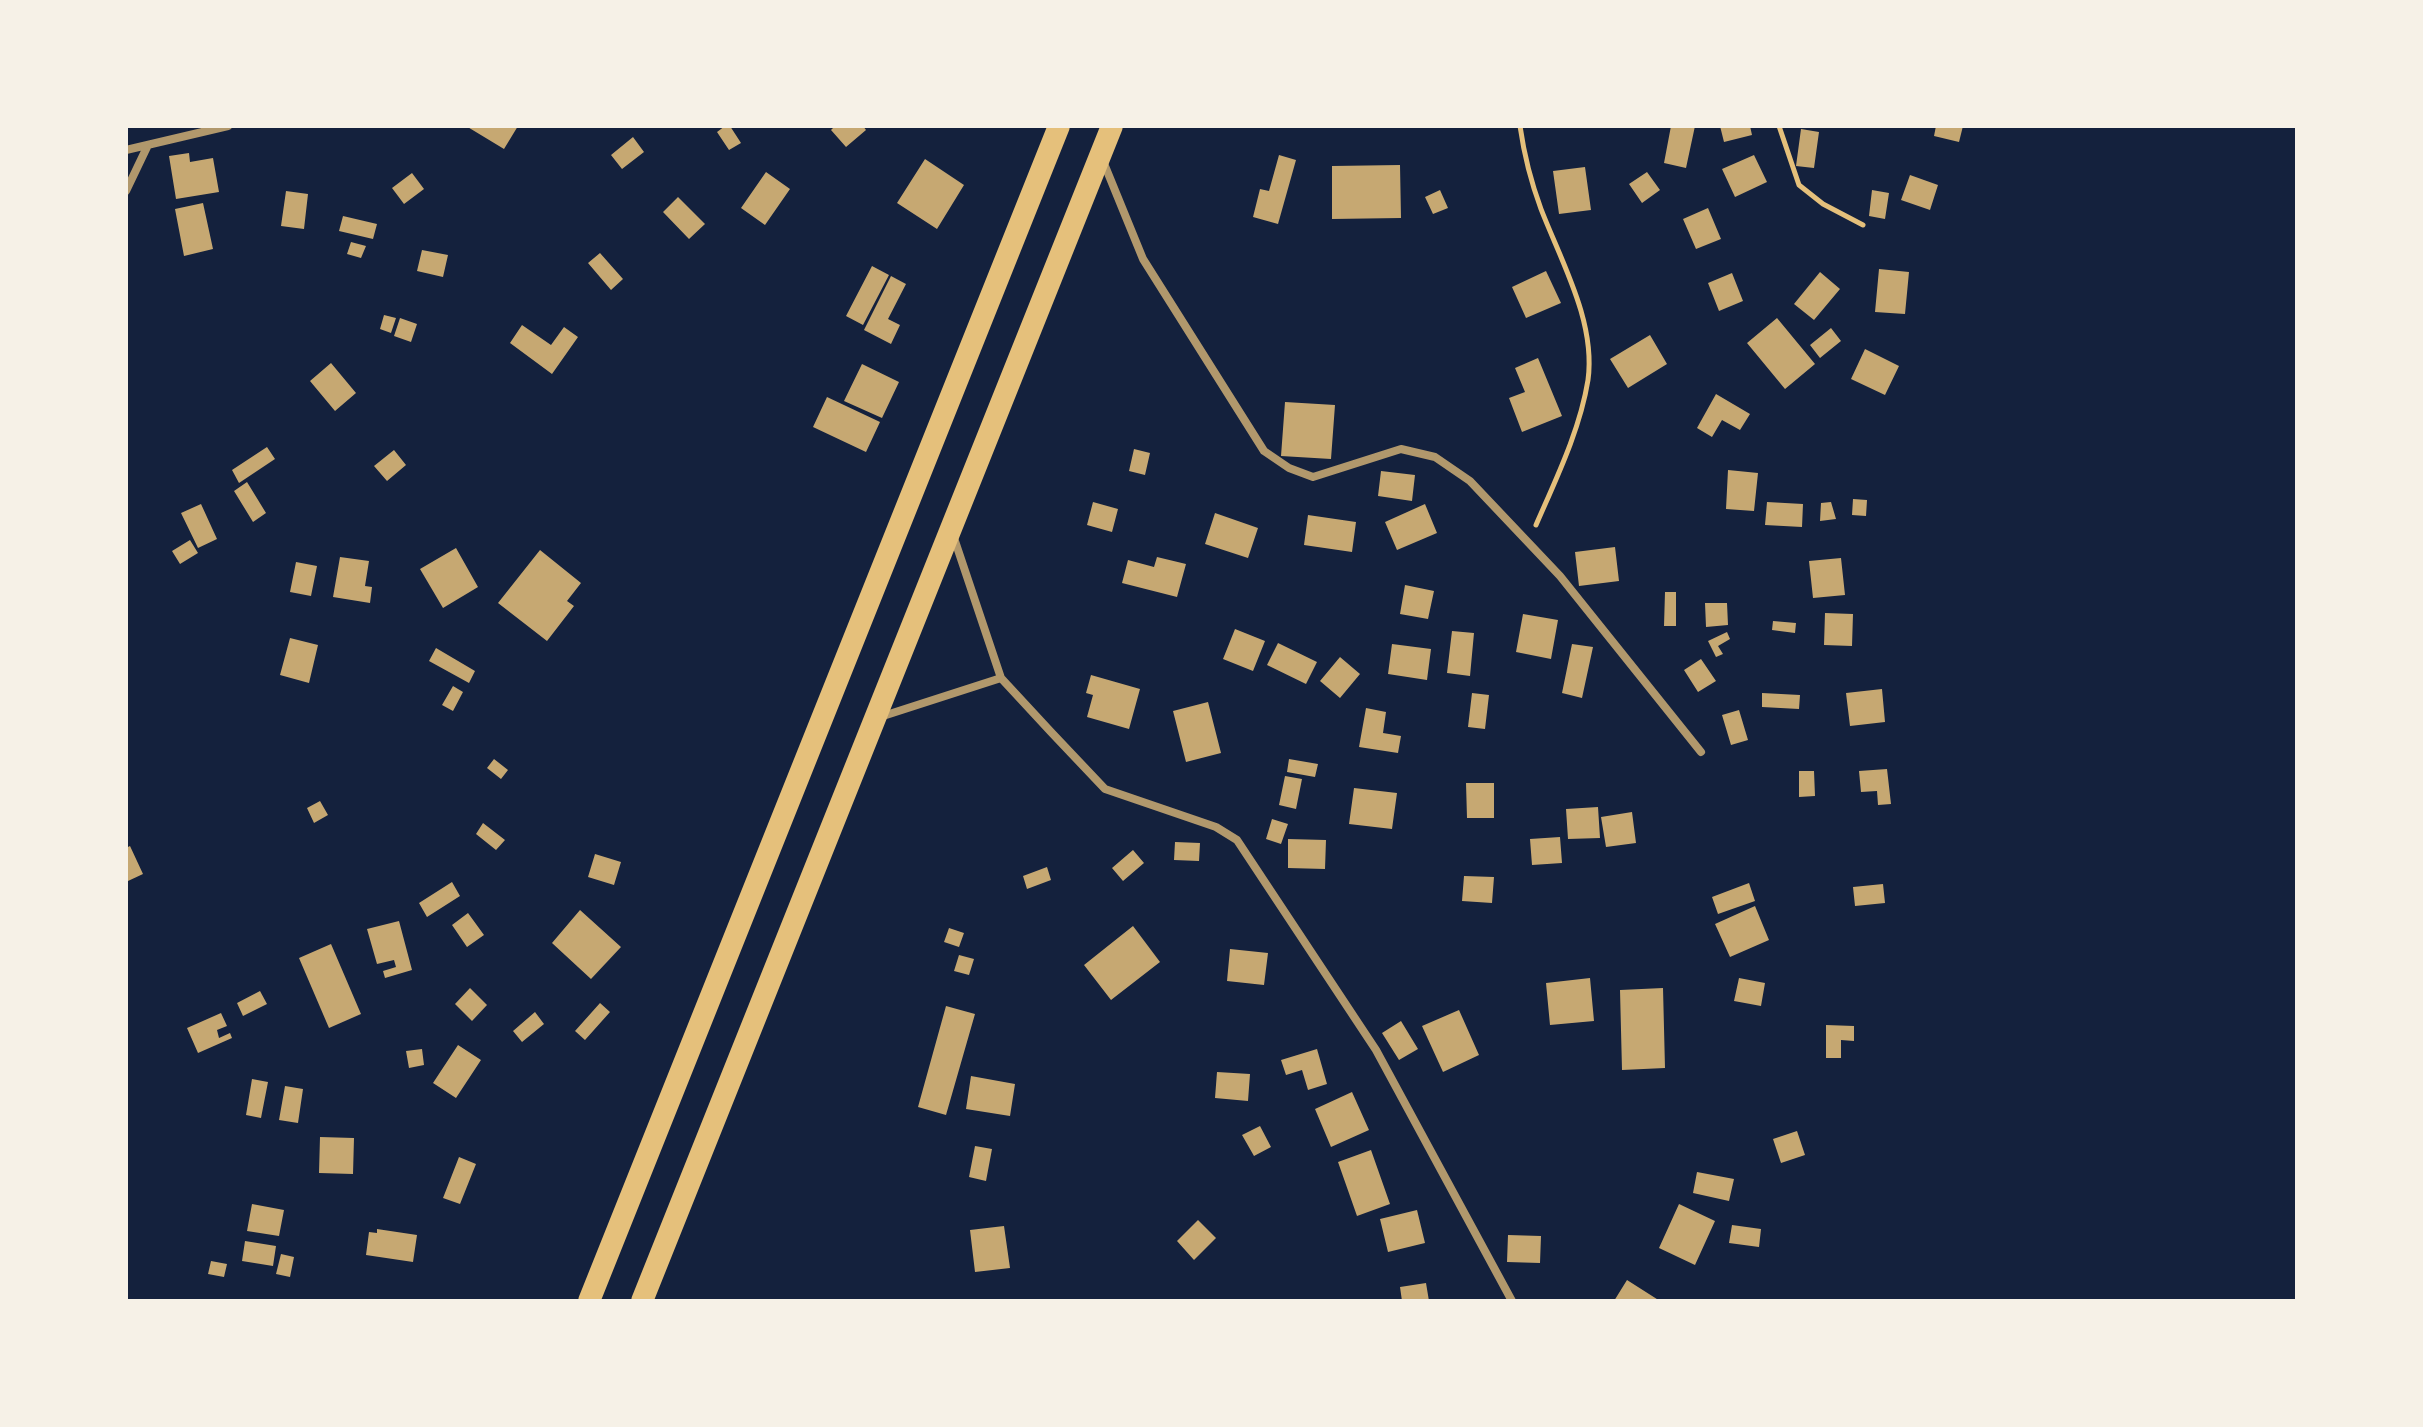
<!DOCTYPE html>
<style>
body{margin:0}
#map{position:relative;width:2423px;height:1427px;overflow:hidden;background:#14213d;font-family:"Titillium Web",sans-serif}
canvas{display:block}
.frame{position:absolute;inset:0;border:128px solid #f6f1e7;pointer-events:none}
</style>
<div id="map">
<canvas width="2423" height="1427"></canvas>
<div class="frame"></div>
</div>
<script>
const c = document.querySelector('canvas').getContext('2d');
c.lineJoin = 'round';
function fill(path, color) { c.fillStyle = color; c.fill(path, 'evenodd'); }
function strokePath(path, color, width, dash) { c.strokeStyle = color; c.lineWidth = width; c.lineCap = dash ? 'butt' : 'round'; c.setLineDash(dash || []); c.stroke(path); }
const building = new Path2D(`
 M466,126H518L504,149Z
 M725,126H730L741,143L729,150L717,132Z
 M835,126H863L866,130L846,147L831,130Z
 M1671,126H1695L1686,168L1664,163Z
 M1720,126H1750L1752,135L1724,142Z
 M1936,126H1963L1959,142L1934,136Z
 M1801,129L1819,132L1814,168L1796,166Z
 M633,137L644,152L622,169L611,155Z
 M189,153L190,162L213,158L219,192L176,199L169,156Z
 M1279,155L1296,160L1278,224L1253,217L1260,189L1269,191Z
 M1754,155L1767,182L1735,197L1722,169Z
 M925,159L964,185L937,229L897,203Z
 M1400,165L1401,218L1332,219V166Z
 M1585,167L1591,210L1559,214L1553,171Z
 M766,172L790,189L765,225L741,208Z
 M1647,172L1660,190L1642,203L1629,184Z
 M412,173L424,189L404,204L392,188Z
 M1910,175L1938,185L1930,210L1901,200Z
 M1440,190L1448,208L1433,214L1425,197Z
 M1872,190L1889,193L1885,219L1869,216Z
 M286,191L308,194L304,229L281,226Z
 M678,197L705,224L689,239L663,212Z
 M203,203L213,249L184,256L175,209Z
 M1708,208L1721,239L1696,249L1683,219Z
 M343,216L377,224L373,239L339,231Z
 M351,242L366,246L361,258L347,254Z
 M422,250L448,255L443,277L417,271Z
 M600,253L623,279L611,290L588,263Z
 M872,266L889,275L863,325L846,316Z
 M1879,269L1909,272L1905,314L1875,312Z
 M1546,271L1561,303L1526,318L1512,287Z
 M1820,272L1840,289L1814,320L1794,304Z
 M1732,273L1743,301L1719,311L1708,283Z
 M891,276L906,284L888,319L900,325L891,344L864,330Z
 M384,315L396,318L391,333L380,329Z
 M400,318L417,324L411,342L394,336Z
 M1777,318L1815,364L1785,389L1747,343Z
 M522,325L551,345L564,327L578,337L552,374L510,343Z
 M1831,328L1841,341L1820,358L1810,345Z
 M1650,335L1667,364L1628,388L1610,359Z
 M1865,349L1899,366L1885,395L1851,379Z
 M1538,358L1562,416L1522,432L1509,398L1525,392L1515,368Z
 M331,363L356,393L335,411L310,381Z
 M862,364L899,382L882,418L844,401Z
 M1716,394L1750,414L1740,430L1722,420L1712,437L1697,428Z
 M827,397L880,422L866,452L813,427Z
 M1285,402L1335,405L1331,459L1281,456Z
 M267,447L275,459L239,483L232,470Z
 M1134,449L1150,453L1145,475L1129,471Z
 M394,450L406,465L387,481L374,466Z
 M1728,470L1758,473L1754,511L1726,509Z
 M1381,471L1415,475L1412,501L1378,496Z
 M247,482L266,513L253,522L234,491Z
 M1853,499L1867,500L1866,516L1852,515Z
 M1093,502L1118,509L1112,532L1087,525Z
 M1767,502L1803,504L1802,527L1765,525Z
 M1831,502L1836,519L1820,521L1821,503Z
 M201,504L217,539L198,548L181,513Z
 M1425,504L1437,533L1397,550L1385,522Z
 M1215,513L1258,528L1248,558L1205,544Z
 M1308,515L1356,522L1352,552L1304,545Z
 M190,540L198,553L180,564L172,551Z
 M1615,547L1619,581L1579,586L1575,552Z
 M456,548L478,587L443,608L420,569Z
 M540,550L581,583L567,601L574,606L547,641L498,603Z
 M340,557L369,561L365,586L372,587L370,603L333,597Z
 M1157,557L1186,564L1177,597L1122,583L1128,560L1154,567Z
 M1841,558L1845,595L1813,598L1809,561Z
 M296,562L317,566L311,596L290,592Z
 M1405,585L1434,591L1428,619L1400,614Z
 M1665,592H1676V626H1664Z
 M1705,603H1727L1728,625L1706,627Z
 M1825,613L1853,614L1852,646L1824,645Z
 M1523,614L1558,620L1551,659L1516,652Z
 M1773,621L1796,623L1795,633L1772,630Z
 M1235,629L1265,641L1253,671L1223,659Z
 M1452,631L1474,633L1470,676L1447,673Z
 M1727,632L1730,639L1718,646L1723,654L1716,657L1708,641Z
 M290,638L318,645L309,683L280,675Z
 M1278,643L1317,662L1306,684L1267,665Z
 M1392,644L1431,649L1427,680L1388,674Z
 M1572,644L1593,647L1582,698L1562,693Z
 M436,648L475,671L469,683L429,661Z
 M1340,657L1360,674L1340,698L1320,681Z
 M1701,659L1716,681L1698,692L1684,670Z
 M1091,675L1140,689L1129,729L1087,717L1093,695L1086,693Z
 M453,686L463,692L453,711L442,705Z
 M1882,689L1885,722L1850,726L1846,693Z
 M1472,693L1489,695L1485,729L1468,727Z
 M1762,693L1800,695L1799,709L1762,707Z
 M1208,702L1221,753L1186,762L1173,711Z
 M1366,708L1386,712L1383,733L1401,736L1398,753L1359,747Z
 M1739,710L1748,740L1731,745L1722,715Z
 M494,759L508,770L501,779L487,768Z
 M1289,759L1318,764L1315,777L1287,772Z
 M1887,769L1891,804L1878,805L1877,791L1861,792L1859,771Z
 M1799,771H1814L1815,796L1799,797Z
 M1285,776L1302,779L1296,809L1279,805Z
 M1466,783H1494V818H1467Z
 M1354,788L1397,793L1392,829L1349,824Z
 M320,801L328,815L314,823L307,808Z
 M1598,807L1600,838L1568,839L1566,809Z
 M1632,812L1636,843L1606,847L1601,817Z
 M1272,819L1288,824L1281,844L1266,839Z
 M483,823L505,840L496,850L476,834Z
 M1560,837L1562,863L1532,865L1530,839Z
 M1288,839L1326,840L1325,869L1288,868Z
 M1175,842L1200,843L1199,861L1174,860Z
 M130,846L143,874L128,881L126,848Z
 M1133,850L1144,863L1123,881L1112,868Z
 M595,854L621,862L614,885L588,877Z
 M1047,867L1051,880L1027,889L1023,876Z
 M1464,876L1494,877L1492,903L1462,901Z
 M452,882L460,896L427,917L419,903Z
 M1749,883L1755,901L1718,914L1712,897Z
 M1883,884L1885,903L1855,906L1853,887Z
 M1755,906L1769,940L1730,957L1715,924Z
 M580,910L621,947L591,979L552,943Z
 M468,913L484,935L467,947L452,925Z
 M399,921L412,970L385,978L383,971L396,967L394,960L377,964L367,929Z
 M1133,926L1160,962L1111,1000L1084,965Z
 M949,928L964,933L959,947L944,942Z
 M331,944L361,1014L329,1028L299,958Z
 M1230,949L1268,953L1264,985L1227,981Z
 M959,955L974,959L969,975L954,971Z
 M1590,978L1594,1021L1550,1025L1546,983Z
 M1739,978L1765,983L1761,1006L1734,1001Z
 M470,988L487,1005L472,1021L455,1004Z
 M1663,988L1665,1068L1622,1070L1620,990Z
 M260,991L267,1004L243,1016L237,1003Z
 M600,1003L610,1012L585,1040L575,1031Z
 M946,1006L975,1014L946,1115L918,1107Z
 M1459,1010L1479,1055L1443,1072L1422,1026Z
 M535,1012L544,1024L522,1042L513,1031Z
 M221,1013L227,1026L217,1030L219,1038L230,1033L232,1038L198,1053L187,1028Z
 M1401,1021L1418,1049L1399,1060L1382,1033Z
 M1826,1025L1854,1026V1041L1841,1040V1058H1826Z
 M458,1045L481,1060L456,1098L433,1083Z
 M422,1049L424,1065L409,1068L406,1051Z
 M1317,1049L1327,1084L1308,1090L1302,1070L1286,1075L1281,1060Z
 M1217,1072L1250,1074L1248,1101L1215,1098Z
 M971,1076L1015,1084L1010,1116L966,1109Z
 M252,1079L268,1082L261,1118L246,1115Z
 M285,1086L303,1089L298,1123L279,1120Z
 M1352,1092L1369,1130L1331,1147L1315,1109Z
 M1260,1126L1271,1147L1254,1156L1242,1135Z
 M1797,1131L1805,1155L1781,1163L1773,1139Z
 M320,1137L354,1138L353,1174L319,1173Z
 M975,1146L992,1149L986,1181L969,1177Z
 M1371,1150L1390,1204L1357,1216L1338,1162Z
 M459,1157L476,1164L460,1204L443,1198Z
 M1697,1172L1734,1179L1729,1201L1693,1193Z
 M252,1204L284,1210L279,1236L247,1231Z
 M1679,1204L1715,1221L1695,1265L1659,1248Z
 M1417,1210L1425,1243L1388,1252L1380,1219Z
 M1198,1220L1216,1238L1194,1260L1177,1241Z
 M1732,1225L1761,1229L1759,1247L1729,1243Z
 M1004,1226L1010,1268L975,1272L970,1230Z
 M377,1229L417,1235L413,1262L366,1255L369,1232L377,1233Z
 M1508,1235L1541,1236L1540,1263L1507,1262Z
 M245,1241L276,1246L273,1266L242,1261Z
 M281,1254L294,1257L290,1277L276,1274Z
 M211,1261L227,1264L224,1277L208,1274Z
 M1627,1280L1660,1301H1614Z
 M1426,1283L1429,1301H1402L1400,1287Z`);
const path = new Path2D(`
 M1520,126C1524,154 1531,182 1541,209C1561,261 1596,322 1588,380C1580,430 1556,479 1536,525
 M1779,126L1799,185L1823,204L1863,225`);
const minor = new Path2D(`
 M126,150L228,126
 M1103,161L1143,259L1264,451L1289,468L1313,477L1401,449L1435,457L1470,481L1560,576L1701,752
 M126,191L148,145
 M954,538L1001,678L1051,732L1105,789L1216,827L1237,840L1376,1050L1512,1301
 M880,717L1001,678`);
const trunk = new Path2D(`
 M589,1301L1059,126
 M642,1301L1112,126`);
fill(building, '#c6a872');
strokePath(path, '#e5c07b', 5);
strokePath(minor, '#b1986c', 8);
strokePath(trunk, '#e5c07b', 22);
</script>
